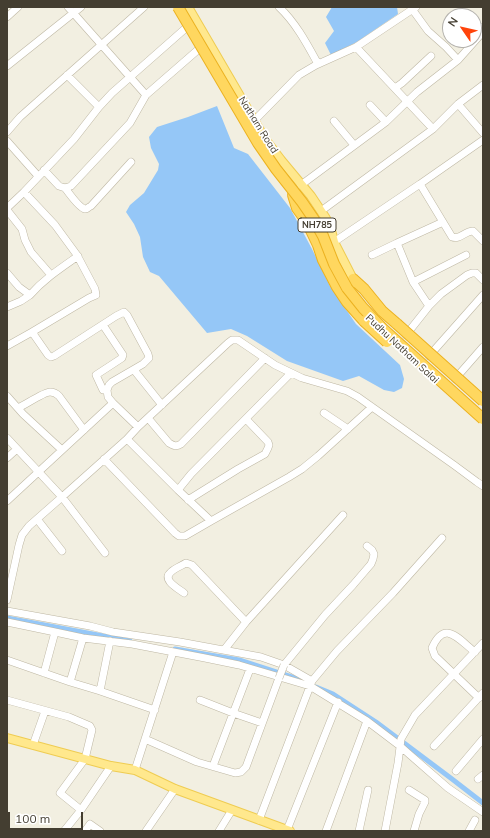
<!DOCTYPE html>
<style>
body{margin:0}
#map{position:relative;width:490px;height:838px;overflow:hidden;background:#f2efe1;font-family:Mulish,sans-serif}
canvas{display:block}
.frame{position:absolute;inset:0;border:8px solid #443e31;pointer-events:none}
.north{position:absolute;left:442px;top:8px;width:40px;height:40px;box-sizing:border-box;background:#fff;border:1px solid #b4b2ad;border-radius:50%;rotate:304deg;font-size:11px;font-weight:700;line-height:16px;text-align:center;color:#443e31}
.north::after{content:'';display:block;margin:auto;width:14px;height:18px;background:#ff440b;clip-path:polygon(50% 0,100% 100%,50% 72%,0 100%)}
.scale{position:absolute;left:8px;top:812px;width:75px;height:18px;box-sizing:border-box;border:2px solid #443e31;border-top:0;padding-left:5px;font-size:12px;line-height:14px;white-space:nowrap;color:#443e31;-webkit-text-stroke:3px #fff;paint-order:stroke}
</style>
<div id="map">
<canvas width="490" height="838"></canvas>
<div class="frame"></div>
<div class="north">N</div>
<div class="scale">100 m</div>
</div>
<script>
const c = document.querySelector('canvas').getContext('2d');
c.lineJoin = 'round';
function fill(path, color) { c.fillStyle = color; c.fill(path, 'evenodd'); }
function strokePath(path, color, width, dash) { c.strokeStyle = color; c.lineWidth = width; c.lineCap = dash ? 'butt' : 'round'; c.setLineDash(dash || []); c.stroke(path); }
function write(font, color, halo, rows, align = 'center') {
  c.font = font + ' Mulish,sans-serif'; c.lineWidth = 3.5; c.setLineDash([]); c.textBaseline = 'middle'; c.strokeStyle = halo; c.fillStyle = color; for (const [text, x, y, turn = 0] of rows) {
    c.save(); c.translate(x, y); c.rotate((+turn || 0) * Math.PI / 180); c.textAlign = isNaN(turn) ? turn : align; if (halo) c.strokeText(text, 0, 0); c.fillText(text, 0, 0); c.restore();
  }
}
const water = new Path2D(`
 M332,7H397L398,14L357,42L331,55L325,43L334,31L326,17Z
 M217,106L234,148L248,154L290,208L312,249L330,286L356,324L400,365L404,379L402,388L394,392L384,390L359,376L343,381L287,361L247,336L231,329L207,333L159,276L150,272L143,257L140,237L134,224L126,212L130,205L144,193L158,170L159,164L151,148L149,137L157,127L188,117Z`);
const canal = new Path2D(`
 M7,618L130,641
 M175,649L239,660L301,680
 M316,687L333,694L376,722L452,779L483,803`);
const minor = new Path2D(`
 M279,7C296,23 307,44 318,64
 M412,9L428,31L446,47L458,60
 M7,17L18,7
 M187,27L112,93L99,107L74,139L24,192L55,225L77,255L95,289L96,295L89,298L32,332L48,355L51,357L54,356L116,316L124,312L127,315L148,354L149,358L143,364L112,382L109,385L107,390L108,397L113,403L138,427L228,343L232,340H238L275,365L302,378L347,391L358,397L454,465L477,482L483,486
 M356,47L416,7
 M7,66L81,7
 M67,75L99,107
 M395,88L402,83L431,56
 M146,95L200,48
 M458,104L483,133
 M370,105L386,122
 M334,121L354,145
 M251,124L299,75L316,65L356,47L433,129L458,104L483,85
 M7,132L20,117L144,7
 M7,141L38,176
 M44,170L59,186L65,188L71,186L130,123L146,95L68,7
 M420,184L483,140
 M301,185L386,122L417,92L458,60L482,33L481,31L483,27
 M65,188C69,193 79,208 85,209C88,209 88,207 91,206L131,162
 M7,208L24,192
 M7,210L22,229L25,240L31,252L51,275
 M321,211L433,129
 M443,222L397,243L413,282L466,255
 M334,242L420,184L452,237C460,240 465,231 473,231L483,241
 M372,255L397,243
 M7,273L19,287L30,295C44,279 61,268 78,256
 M413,282L429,306
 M7,307L21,301L30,295
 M103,325L123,355L122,358L96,375L103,390H107
 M406,335L429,306L441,294L467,275L472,273H476L483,280
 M7,346L32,332
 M429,356L483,295
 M134,370L162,405
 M455,379L483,347
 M7,396L23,414L62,450
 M18,408C25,405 44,392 50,392C54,392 57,394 59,396L84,430
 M324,413L348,429
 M148,418L169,443C174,446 176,447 181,444L265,358
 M138,427L127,439L178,490L211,521L289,477L302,469L318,456L372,407
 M7,438L62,497L127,439
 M7,458L17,449
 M104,459L175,533L179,536H185L211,521
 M178,490L191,474L291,373
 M188,500L238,469L265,454L268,448L269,445L268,442L246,419
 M7,501L113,403
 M37,519L62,551
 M184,593C179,589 161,580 171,572C175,568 181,566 186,563L192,565L246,622
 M7,600L19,545L22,535L29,526L62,497L105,553
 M7,611L90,626L113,632L180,642L261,657L284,665L312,681
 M7,622L55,632L83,638L132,644L205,658L239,665L310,686L367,721L400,746L409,754L448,788L483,812
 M224,650L246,622L343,515
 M475,652C458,639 445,619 432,648L435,656L479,698
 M7,660L70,682L100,691L155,710
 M284,665L325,615L353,585L371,564L373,559L374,554L372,550L367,546
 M44,673L55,632
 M70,682L83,638
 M100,691L110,641
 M7,700L69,717L90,726L92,730L85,759L60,793L81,810L111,766
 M200,700L233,713L262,723
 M145,739L197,762L235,773L241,772L246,767L279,678
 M33,745L45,711
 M434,746L483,693
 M213,766L250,669
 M135,770L173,652
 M456,771L483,739
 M478,779L483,775
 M409,790L425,800V802L419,814L414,831
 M259,820L312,681L337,651L393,593L442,538
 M287,830L338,702
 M64,831L81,810
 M85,831L90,824L100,831
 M146,831L175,789
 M219,831L232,810
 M326,831L367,721
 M359,831L368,790
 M385,831L398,763L401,739L415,715L483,643
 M469,831L475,820`);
const major = new Path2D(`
 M188,7L265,139L281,160L311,196L325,217L330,226L334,242L355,283
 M7,738L111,766L135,770L175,789L290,831`);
const highway = new Path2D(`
 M293,195L297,208L307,222L318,245L323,260L337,287L347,302L364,321
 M353,279L364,289L382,311L397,324`);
const minorBridge = new Path2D(`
 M279,678L284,665`);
const highwayBridge = new Path2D(`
 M178,7L258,143L276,169L302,202L313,218L323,236L334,264L347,288L363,308L383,329L483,419
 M364,321L387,342
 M397,324L483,401`);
const shields = [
 [317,225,38]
];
const shieldNames = [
 ["NH785",317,225]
];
const streetNames = [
 ["Natham Road",258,125,58],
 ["Pudhu Natham Salai",402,349,43]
];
fill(water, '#95c7f7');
strokePath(canal, '#95c7f7', 5);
strokePath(minor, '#beb7a3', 8);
strokePath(major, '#efcc52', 10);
strokePath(highway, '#ecb221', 12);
strokePath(minor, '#fff', 7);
strokePath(major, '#ffe88d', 8);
strokePath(highway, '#ffd75f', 10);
strokePath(minorBridge, '#beb7a3', 8, []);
strokePath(highwayBridge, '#ecb221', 12, []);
strokePath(minorBridge, '#fff', 7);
strokePath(highwayBridge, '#ffd75f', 10);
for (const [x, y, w] of shields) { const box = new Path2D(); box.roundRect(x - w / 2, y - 7, w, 14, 3); c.fillStyle = '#fff'; c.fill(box); strokePath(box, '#443e31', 1); }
write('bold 9px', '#443e31', null, shieldNames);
write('10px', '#443e31', '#fff', streetNames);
</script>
